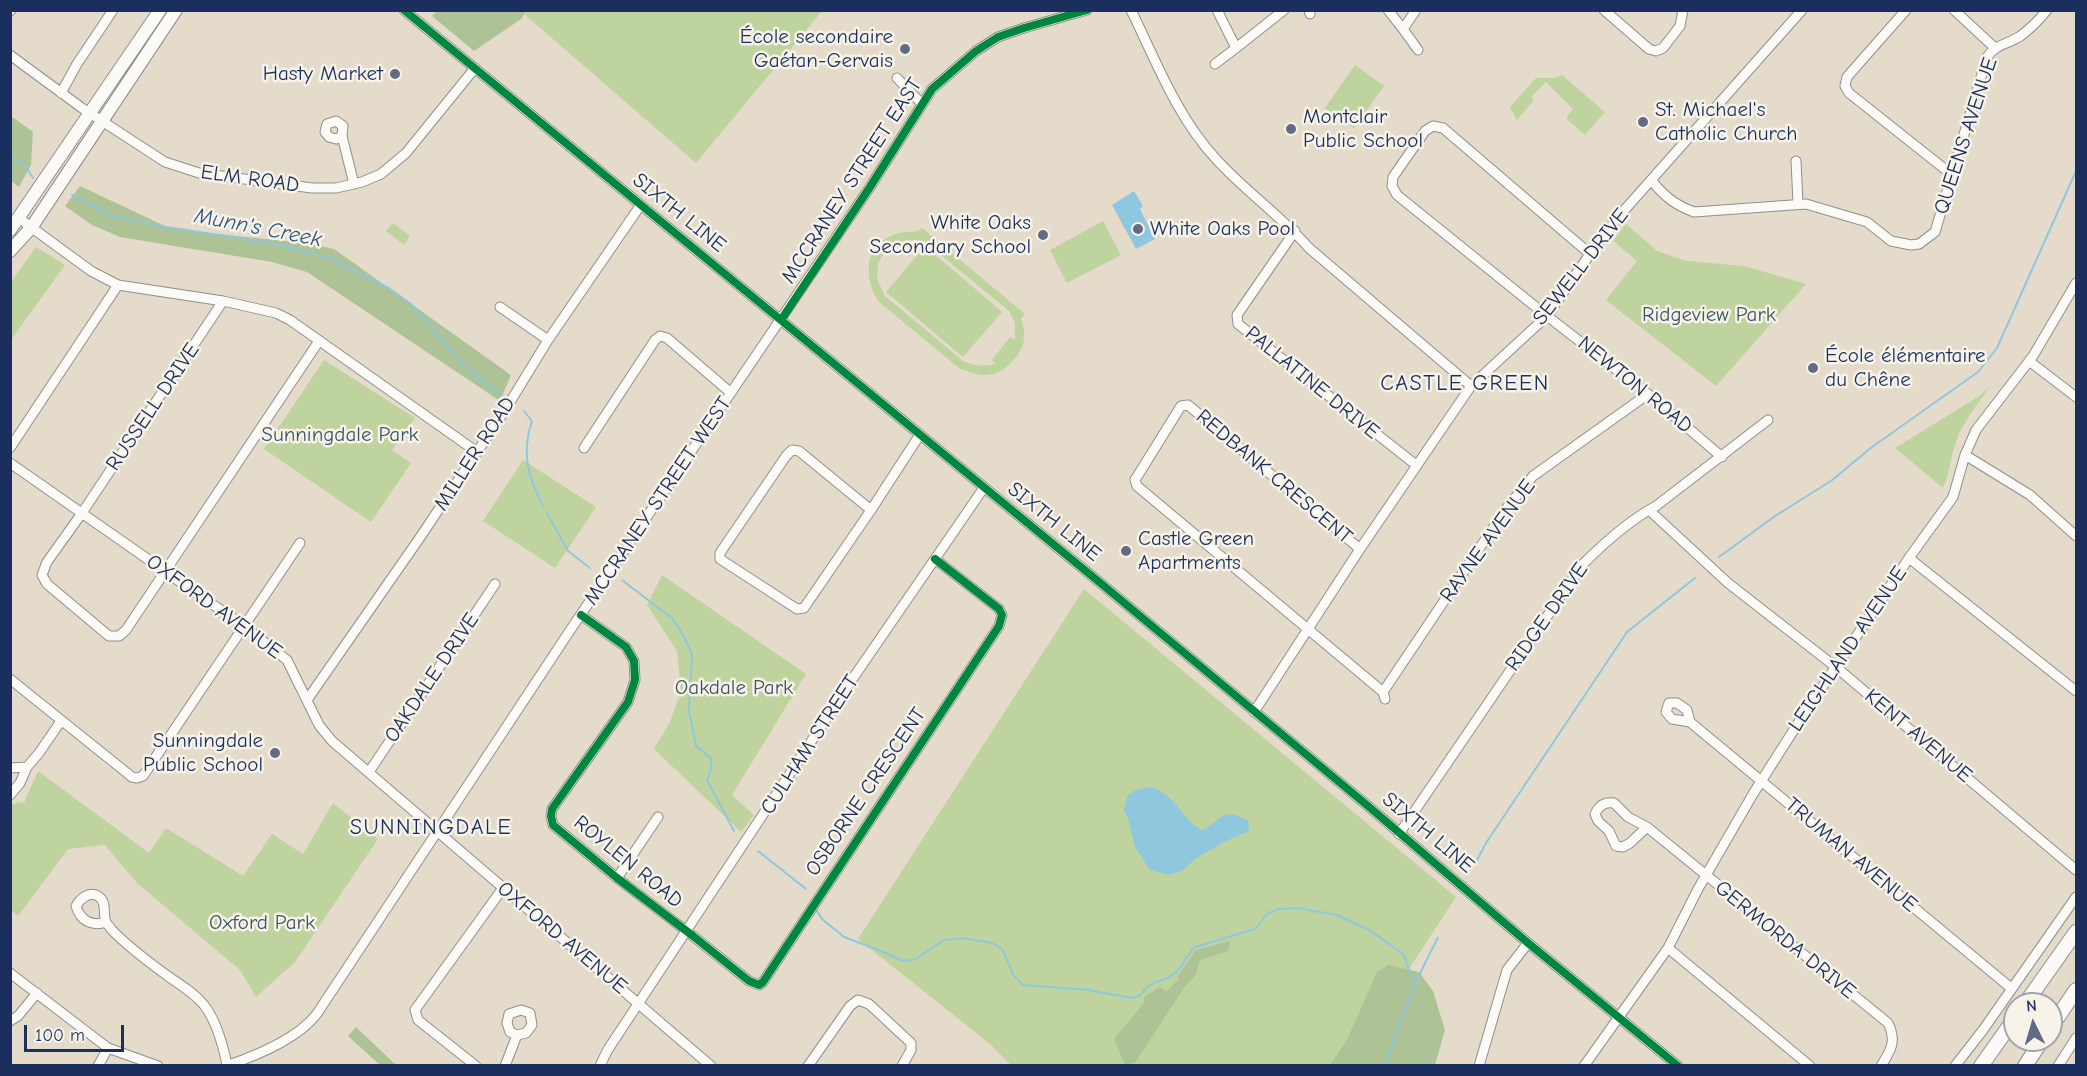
<!DOCTYPE html>
<meta charset="utf-8">
<style>
body{margin:0}
#map{position:relative;width:2087px;height:1076px;overflow:hidden;background:#e5dbca;font-family:"Comic Neue",sans-serif}
canvas{display:block}
.frame{position:absolute;inset:0;border:12px solid #1b2f5e;pointer-events:none}
.north{position:absolute;left:2003px;top:992px;width:60px;height:60px;box-sizing:border-box;background:#f7f3e8;border:2px solid #9fa5b1;border-radius:50%;rotate:355deg;font-size:16px;font-weight:700;line-height:24px;text-align:center;color:#1b2f5e}
.north::after{content:'';display:block;margin:auto;width:21px;height:27px;background:#626b84;clip-path:polygon(50% 0,100% 100%,50% 72%,0 100%)}
.scale{position:absolute;left:24px;top:1025px;width:100px;height:27px;box-sizing:border-box;border:3px solid #1b2f5e;border-top:0;padding-left:8px;font-size:18px;line-height:21px;white-space:nowrap;color:#1b2f5e;-webkit-text-stroke:4px #f7f3e8;paint-order:stroke}
</style>
<div id="map">
<canvas width="2087" height="1076"></canvas>
<div class="frame"></div>
<div class="north">N</div>
<div class="scale">100 m</div>
</div>
<script>
const c = document.querySelector('canvas').getContext('2d');
c.lineJoin = 'round';
function fill(path, color) { c.fillStyle = color; c.fill(path, 'evenodd'); }
function strokePath(path, color, width, dash) { c.strokeStyle = color; c.lineWidth = width; c.lineCap = dash ? 'butt' : 'round'; c.setLineDash(dash || []); c.stroke(path); }
function write(font, color, halo, rows, align = 'center') {
  c.font = font + ' "Comic Neue",sans-serif'; c.lineWidth = 5; c.setLineDash([]); c.textBaseline = 'middle'; c.strokeStyle = halo; c.fillStyle = color; for (const [text, x, y, turn = 0] of rows) {
    c.save(); c.translate(x, y); c.rotate((+turn || 0) * Math.PI / 180); c.textAlign = isNaN(turn) ? turn : align; if (halo) c.strokeText(text, 0, 0); c.fillText(text, 0, 0); c.restore();
  }
}
const green = new Path2D(`
 M526,10L822,11L696,163L524,14Z
 M1355,65L1384,86L1354,128L1325,108Z
 M1562,75L1605,112L1585,135L1567,119V116L1573,109L1546,82L1531,97L1534,100L1517,120L1510,107L1536,78H1555Z
 M1103,221L1121,255L1067,283L1050,250Z
 M393,223L410,236L404,245L386,231Z
 M1626,224L1657,251L1686,261L1744,266L1806,284L1716,386L1606,300L1637,261L1613,241Z
 M922,228L1025,314L1021,319C1023,325 1025,332 1024,338C1024,347 1018,356 1011,363C995,379 979,377 959,368L879,302C862,276 864,242 899,233C907,231 915,234 922,228ZM913,240L924,241L1009,311L1015,323V340L1010,337L992,360L995,364C983,367 974,366 963,361L885,296L877,279L878,263L887,248L902,241Z
 M925,246L1002,312L963,357L886,292Z
 M36,247L65,265L11,340V282Z
 M324,360L415,418L392,450L411,463L371,522L264,449Z
 M1990,386C1978,404 1963,421 1956,442C1950,458 1950,473 1943,488L1895,448L1978,397Z
 M523,460L596,507L555,568L483,521Z
 M662,575L806,674L732,795L754,815L741,832L654,749L670,722L681,692L677,651L647,605Z
 M1084,589L1456,897L1346,1065H1011L990,1044L858,939Z
 M38,771L149,853L166,828L243,876L272,834L303,854L333,803L378,839L295,962L256,997L240,970L137,883L105,845L68,849L18,916L11,910V805L18,802L24,803Z`);
const forest = new Path2D(`
 M437,11V10L526,11L521,19L474,51L432,16Z
 M11,116L33,132L31,165L19,187L11,181Z
 M80,186L167,227L207,233L305,243L334,249L511,375L500,401L307,272L272,262L120,237L92,225L65,206Z
 M1230,941L1228,951L1200,960L1195,976L1183,989L1135,1063L1125,1065L1114,1039L1144,1003V997L1160,987L1166,992L1179,979L1177,977L1196,950Z
 M1388,965L1419,972L1433,991L1445,1030L1435,1065H1330L1347,1040L1377,972Z
 M356,1027L396,1065H380L348,1036Z`);
const water = new Path2D(`
 M1134,191L1143,206L1140,209L1155,239L1136,249L1112,205Z
 M1150,787C1176,793 1182,821 1202,830C1221,821 1224,805 1248,821L1249,831L1226,841L1196,858L1182,871L1168,875L1150,870L1135,847L1128,818L1124,810L1128,795L1136,790Z`);
const stream = new Path2D(`
 M10,156L24,164L33,178
 M72,195L115,217L166,227L266,242L330,258L390,289L411,304L460,361L485,383L502,395
 M524,411L532,421C521,454 528,477 543,506
 M547,513L568,551L590,568
 M1719,557L1775,516L1831,481L1872,447L1978,372L1997,348L2076,171
 M622,580L673,619L684,637L692,654L689,711L696,746L711,758V769L707,780L734,831
 M758,851L806,889
 M1475,864L1486,843L1627,632L1695,578
 M817,911L822,919L844,937L881,951L903,961L916,959L944,940L963,938L992,943L1002,949L1014,976L1023,985L1088,990L1132,998L1140,996C1152,977 1161,985 1175,973C1183,966 1187,955 1195,947L1255,929L1267,914L1279,909L1297,908L1337,915L1371,931L1404,955L1414,984
 M1385,1066C1401,1020 1414,981 1438,938`);
const minor = new Path2D(`
 M404,10L1098,581L1368,806L1528,943L1678,1066
 M1131,10C1156,61 1177,117 1216,159C1245,191 1281,216 1309,248L1471,386
 M1217,10L1236,48L1284,10
 M1309,10L1310,14
 M1388,10L1403,29L1416,10
 M1604,10L1649,49L1656,51L1663,48L1680,26L1683,10
 M1906,10L1847,77L1845,86L1849,93L1946,170L1952,173
 M1954,10L1995,48
 M10,11L11,10
 M1403,29L1418,50
 M10,55L82,108L165,162L199,173L312,188H336L362,182L381,174L406,153L475,68
 M1215,64L1236,48
 M897,78L922,104
 M61,93L77,64L113,10
 M342,136L336,139L329,137L325,132L327,124L336,121L343,126L342,136L354,184
 M1796,161L1798,203
 M1652,181C1664,196 1675,205 1694,212L1806,204L1867,222L1891,241L1911,245L1919,244L1935,232L1987,57C1995,45 2007,44 2019,37C2029,30 2039,20 2047,10
 M20,219L91,271L118,285L223,301L276,313L290,320L477,452
 M1295,231L1237,315L1238,324L1416,465
 M1590,254L1443,128L1433,126L1425,131L1393,177L1392,186L1397,195L1547,316L1648,394L1722,457
 M223,301L82,513L47,562L42,575L47,584L109,636H119L126,630L319,341
 M500,307L548,340
 M2029,361L2076,397
 M10,448L118,285
 M584,448L655,340L660,336L667,338L731,393
 M1965,455L2030,495L2076,536
 M10,463L245,627L287,660L319,725L332,741L711,1066
 M871,510L804,608L797,609L720,559V553L786,456L792,450L799,451L871,510L919,436
 M1649,510L1728,583L1837,668L2076,870
 M1360,549L1188,405L1181,406L1135,480L1137,486L1383,692
 M1909,558L2076,691
 M581,615L626,647L634,661L635,680L628,702L552,809L551,816L553,825L617,878L693,936L749,981L759,985L763,982L999,626L1002,615L999,609L935,559
 M10,679L132,777L137,778L143,776L300,543
 M1385,699L1383,692L1505,510L1533,476L1648,394
 M307,700L421,536L507,407L548,340L640,206
 M1254,712L1360,549L1471,386L1547,316L1590,254L1620,215L1802,10
 M1690,722L1687,710L1677,703H1669L1666,712L1672,719L1690,722L2011,988
 M10,768L27,767
 M369,772L495,584
 M10,795L20,783L27,767L39,753L61,721
 M1647,827L1630,843L1623,847L1616,846L1609,831L1598,821L1595,814C1599,805 1605,802 1614,803L1628,817L1647,827L1888,1023C1897,1041 1891,1050 1881,1066
 M1399,834L1582,565C1604,543 1628,521 1656,506L1768,420
 M617,878L658,817
 M106,922C91,927 80,920 76,906C80,899 89,891 98,896C108,903 102,913 106,922C106,923 111,928 111,929C129,948 151,964 172,979C184,987 195,994 204,1005C217,1022 223,1045 227,1065
 M1668,948L1810,1066
 M10,973L108,1048L158,1066
 M521,1010L530,1013L532,1025L526,1033L517,1035L510,1032L507,1023L509,1014Z
 M10,1021L18,1016L37,993
 M98,1066L108,1048
 M226,1066C258,1055 306,1036 322,1006L569,632L870,187L932,89L976,51L998,37L1024,28L1087,10
 M476,1066L418,1020L415,1010L503,888
 M505,1066L517,1035
 M600,1066L607,1051L849,684L983,489
 M808,1066L850,1006L858,1000L869,1004L911,1043V1050L902,1066
 M1479,1066L1507,970L1528,943
 M1584,1066L1668,948L1698,889L1753,794L1802,717L1909,558L1953,497L1965,455L1976,430L2033,356L2076,283
 M1955,1066L1983,1030L2076,897
 M2058,1066L2076,1038`);
const major = new Path2D(`
 M10,230L160,10
 M10,251L31,228L176,10`);
const highway = new Path2D(`
 M2025,1004L2076,932
 M2051,1027L2076,990
 M1981,1066L2015,1018
 M2025,1066L2042,1040`);
const cycleway = new Path2D(`
 M404,10L1098,581L1368,806L1528,943L1678,1066
 M781,320L870,187L932,89L976,51L998,37L1024,28L1087,10
 M581,615L626,647L634,661L635,680L628,702L552,809L551,816L553,825L617,878L693,936L749,981L759,985L763,982L999,626L1002,615L999,609L935,559`);
const markers = [
 [905,49,6,"#626b84"],
 [395,74,6,"#626b84"],
 [1643,122,6,"#626b84"],
 [1291,129,6,"#626b84"],
 [1138,229,6,"#626b84"],
 [1043,235,6,"#626b84"],
 [1813,368,6,"#626b84"],
 [1126,551,6,"#626b84"],
 [275,753,6,"#626b84"]
];
const poiNames = [
 ["École secondaire",893,37,"right"],
 ["Gaétan-Gervais",893,61,"right"],
 ["Hasty Market",383,74,"right"],
 ["St. Michael's",1655,110],
 ["Catholic Church",1655,134],
 ["Montclair",1303,117],
 ["Public School",1303,141],
 ["White Oaks",1031,223,"right"],
 ["Secondary School",1031,247,"right"],
 ["White Oaks Pool",1150,229],
 ["École élémentaire",1825,356],
 ["du Chêne",1825,380],
 ["Castle Green",1138,539],
 ["Apartments",1138,563],
 ["Sunningdale",263,741,"right"],
 ["Public School",263,765,"right"]
];
const streetNames = [
 ["QUEENS AVENUE",1966,136,-72],
 ["ELM ROAD",250,179,8],
 ["MCCRANEY STREET EAST",852,181,-57],
 ["SIXTH LINE",679,213,39],
 ["SEWELL DRIVE",1581,267,-52],
 ["PALLATINE DRIVE",1312,383,39],
 ["NEWTON ROAD",1635,385,39],
 ["RUSSELL DRIVE",153,407,-56],
 ["MILLER ROAD",475,454,-57],
 ["REDBANK CRESCENT",1274,477,40],
 ["MCCRANEY STREET WEST",658,501,-56],
 ["SIXTH LINE",1054,522,39],
 ["RAYNE AVENUE",1488,541,-54],
 ["OXFORD AVENUE",214,607,36],
 ["RIDGE DRIVE",1547,617,-55],
 ["LEIGHLAND AVENUE",1848,649,-56],
 ["OAKDALE DRIVE",432,678,-56],
 ["KENT AVENUE",1918,736,40],
 ["CULHAM STREET",810,745,-57],
 ["OSBORNE CRESCENT",866,792,-56],
 ["SIXTH LINE",1428,833,40],
 ["TRUMAN AVENUE",1851,855,40],
 ["ROYLEN ROAD",628,862,39],
 ["OXFORD AVENUE",562,938,40],
 ["GERMORDA DRIVE",1785,940,39]
];
const parkNames = [
 ["Ridgeview Park",1709,315],
 ["Sunningdale Park",340,435],
 ["Oakdale Park",734,688],
 ["Oxford Park",262,923]
];
const waterNames = [
 ["Munn's Creek",258,228,11]
];
const neighbourhoodNames = [
 ["CASTLE GREEN",1465,384],
 ["SUNNINGDALE",431,828]
];
fill(green, '#bed39e');
fill(forest, '#adc395');
fill(water, '#8ec7de');
strokePath(stream, '#8ec7de', 2);
strokePath(minor, '#908f8e', 11);
strokePath(major, '#908f8e', 14);
strokePath(highway, '#908f8e', 16);
strokePath(minor, '#fbfaf7', 9);
strokePath(major, '#fbfaf7', 12);
strokePath(highway, '#fbfaf7', 14);
strokePath(cycleway, '#00873e', 8);
for (const [x, y, r, color] of markers) { const dot = new Path2D(); dot.arc(x, y, r, 0, 2 * Math.PI); c.fillStyle = color; c.fill(dot); strokePath(dot, '#f7f3e8', 2); }
write('21px', '#1b2f5e', '#f7f3e8', poiNames, 'left');
write('21px', '#1b2f5e', '#f7f3e8', streetNames);
write('21px', '#3c5665', '#f7f3e8', parkNames);
write('italic 22px', '#2e5380', '#f7f3e8', waterNames);
c.letterSpacing = '1.5px';
write('22px', '#1b2f5e', '#f7f3e8', neighbourhoodNames);
c.letterSpacing = '0px';
</script>
